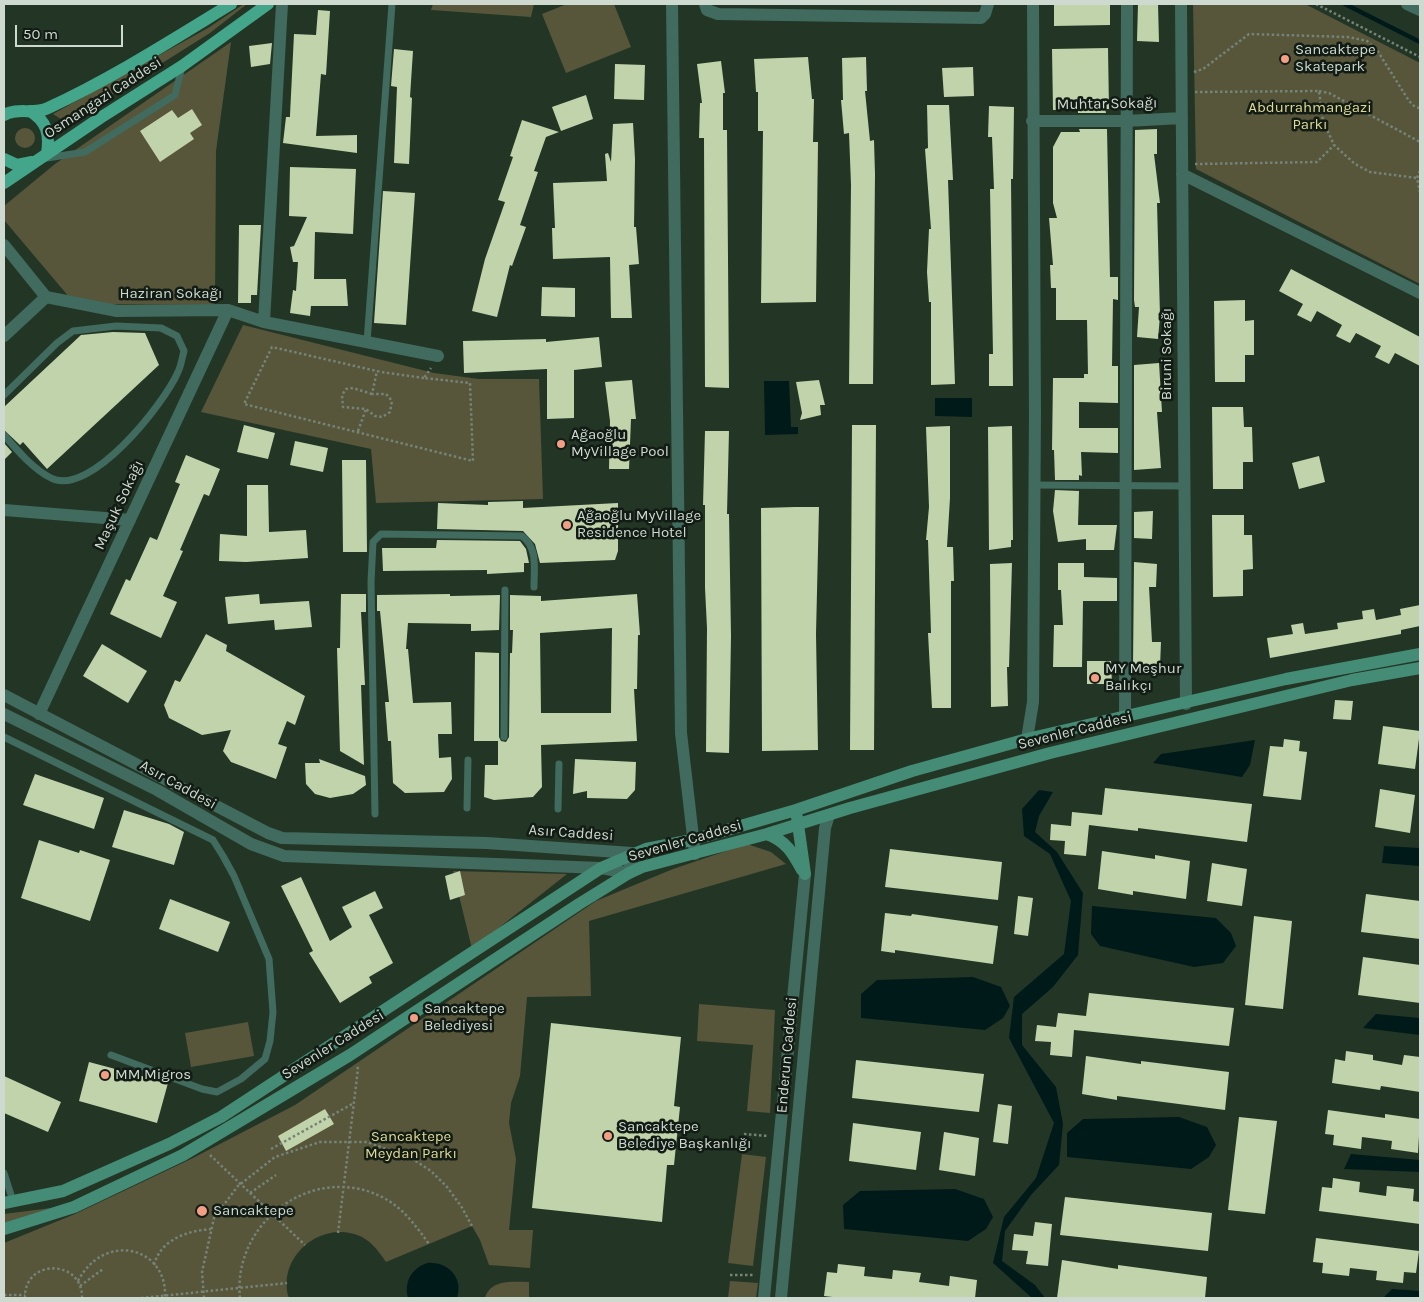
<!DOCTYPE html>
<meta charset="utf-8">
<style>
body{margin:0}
#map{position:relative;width:1424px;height:1302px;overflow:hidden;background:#233626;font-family:Karla,sans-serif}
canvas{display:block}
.frame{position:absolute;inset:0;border:5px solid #cedad0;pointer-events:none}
.scale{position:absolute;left:15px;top:25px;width:108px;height:22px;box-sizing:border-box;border:2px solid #cedad0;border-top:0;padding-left:6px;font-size:15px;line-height:18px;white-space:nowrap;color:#cedad0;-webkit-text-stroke:4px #121b14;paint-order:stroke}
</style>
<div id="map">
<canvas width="1424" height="1302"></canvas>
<div class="frame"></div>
<div class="scale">50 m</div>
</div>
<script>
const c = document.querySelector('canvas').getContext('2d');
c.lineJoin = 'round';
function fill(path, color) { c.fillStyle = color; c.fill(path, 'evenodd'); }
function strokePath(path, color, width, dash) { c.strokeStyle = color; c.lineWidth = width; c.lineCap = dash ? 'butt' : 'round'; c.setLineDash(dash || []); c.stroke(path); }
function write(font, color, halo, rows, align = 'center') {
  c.font = font + ' Karla,sans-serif'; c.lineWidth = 5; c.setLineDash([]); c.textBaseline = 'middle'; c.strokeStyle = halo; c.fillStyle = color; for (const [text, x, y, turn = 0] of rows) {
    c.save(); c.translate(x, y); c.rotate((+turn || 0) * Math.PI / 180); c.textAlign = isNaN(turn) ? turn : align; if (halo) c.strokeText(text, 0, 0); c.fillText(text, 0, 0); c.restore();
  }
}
const green = new Path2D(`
 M244,4H247L210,33L67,123L53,114L208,28Z
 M433,4H534L531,17L431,10Z
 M567,4H614L631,47L566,73L542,14Z
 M1193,4H1305L1420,63V284L1196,169Z
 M231,42L216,151L215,305L75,304L4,220V206L55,164Z
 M15 138a10 10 0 1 1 20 0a10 10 0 1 1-20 0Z
 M243,325L434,373L479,379H539L543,499L376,503L371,449L201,412Z
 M747,844L771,852L786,864L589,921L591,996L527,997L520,1076L511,1103L509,1123L516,1159L509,1230H533L530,1268L489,1265L480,1240L472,1226L386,1262C379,1252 373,1243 362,1237C323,1218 276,1256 289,1298H4V1243L75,1214L193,1158L295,1105L596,901L673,869Z
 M453,871L567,874L472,949Z
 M699,1004L775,1010L770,1113L747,1111L753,1045L697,1041Z
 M248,1022L254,1056L191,1067L185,1033Z
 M742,1154L766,1157L753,1266L728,1263Z
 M51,1208L4,1223V1214Z
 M730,1281L758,1283L756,1298H728Z
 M529,1282V1298H485C491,1279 512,1282 529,1282Z`);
const water = new Path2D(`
 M764,381H789L791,427H798V434L765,435Z
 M935,398H972V417L935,416Z
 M1255,740L1250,765L1242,777L1153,763L1161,754Z
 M1039,790L1053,792L1039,816L1035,832L1057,852L1083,893L1078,955L1053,987L1022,1014V1045L1056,1087L1063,1124L1059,1165L1031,1195L1005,1231L1002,1261L1035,1285L1045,1298H1032L993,1263L1004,1217L1036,1178L1054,1123L1009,1038L1014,997L1064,954L1071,901L1050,854L1024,836L1022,809Z
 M1384,846L1420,848V866L1382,863Z
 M1092,906L1216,918L1231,933L1236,946L1223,963L1194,967L1100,946L1091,934Z
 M973,977L1001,987L1010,1006L1003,1018L985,1030L861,1018V994L877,980Z
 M1376,1014L1420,1018V1035L1363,1028Z
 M1179,1117L1207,1127L1216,1145L1209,1157L1191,1169L1067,1157V1133L1083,1119Z
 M1351,1154L1420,1160V1172L1344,1169Z
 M955,1189L984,1199L993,1217L986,1229L968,1241L844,1229L843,1205L860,1191Z
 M427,1263C447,1261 464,1277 457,1298H408C404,1282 411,1269 427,1263Z
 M1392,1289L1420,1291V1298H1383Z`);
const stream = new Path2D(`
 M1345,4L1420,42`);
const building = new Path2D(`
 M1054,4H1110V25L1054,26Z
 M1138,4H1158L1159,42L1137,41Z
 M318,10L330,11L326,75L321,74L316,136L357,135V153L283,143L286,117H290V115L294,34L316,35Z
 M272,43L270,64L251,67L249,46Z
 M1108,48L1109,109H1105L1106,113H1078V109L1053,110L1052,49Z
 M394,49L413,51L410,97L412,98L409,164L394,163L397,87L391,86Z
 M808,57L812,99H814L813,142H818L816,302L761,303L763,131H758V92H756L754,59Z
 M866,57L867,91H865L870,141L874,140L875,174L873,384H849L851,185L849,133L844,134L841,100H843L842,58Z
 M721,61L725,93H723V130H727L729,388L705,387L704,138H699L700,103H702L697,64Z
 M615,64L645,65L644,100L614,99Z
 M973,67L974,96L944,97L942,68Z
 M586,95L593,119L561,131L552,107Z
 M927,105H949L953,180H948L955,384L931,385V302H929L927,272L929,229H931L925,149L928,148Z
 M989,106L1014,107L1013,179H1011L1013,386H989V354H993L990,189H994L992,137H988Z
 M192,109L202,125L190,133L194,139L160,162L140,131L172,110L178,118Z
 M522,120L559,132L546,137L534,171L538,172L520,225L526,227L512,266L510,265L497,317L472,311L485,259L505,202L498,200L513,157L510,156Z
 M633,123L635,159L634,227H636L639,264L629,265L632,318H611L610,257L553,259L552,228H555L553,183L607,181L605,154L608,153L611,162L613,124Z
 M1079,129H1107L1110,277H1118V300L1113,299L1112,366H1118V403L1079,402V428H1118V453L1081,452L1082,476L1079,475V480H1055L1054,450H1052L1053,378H1084V374H1088L1087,320H1056V288H1051L1050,265H1053L1049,218H1057L1053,203V147L1061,132H1080Z
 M1157,129V154H1154L1160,203H1157L1160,316L1158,339L1137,337L1139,307H1135L1134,300L1135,130Z
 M290,167L356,169L353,234L315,232L314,279H346L348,306H311L310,316L290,313L293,290L296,291L298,262H293L290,247L294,246L307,217L289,216Z
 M383,191L415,193L406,325L374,323Z
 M239,225H261L257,295H251V303H238Z
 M1291,269L1420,337V366L1395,353L1389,364L1375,357L1381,346L1356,333L1350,343L1336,336L1342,325L1317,311L1311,322L1297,315L1303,304L1279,291Z
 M542,287L575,288V317L541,316Z
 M1245,300V321L1254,320V355H1245V382H1215L1214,301Z
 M113,332L145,333L159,365L47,469L23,442L20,445L4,430V407L81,335Z
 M599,337L602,367L574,370V418L547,419V369L464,373L463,341L546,339V342Z
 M1159,363L1162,412H1157L1161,468L1134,470V365Z
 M632,380L636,419H631L629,469H609L610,421L605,382Z
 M819,380L825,405H820L821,415L800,420L802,413L796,382Z
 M1212,407H1243L1244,427H1252L1253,462H1243V489H1213Z
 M244,425L275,433L268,459L237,452Z
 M852,425H876L874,750H850Z
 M950,426V498L947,547H953L954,581H951V708H932L928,633H931L928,540H926L929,507L926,427Z
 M1012,426L1013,540H1011V547L989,550L988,427Z
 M705,431H729L727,514H729L731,636L729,753L706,752L707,628L705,588V505H703Z
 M295,441L328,448L323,472L290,465Z
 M4,443L12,452L4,460Z
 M186,455L220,469L209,496L204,494L180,550L183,551L163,596L177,602L161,638L110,614L126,579L130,581L150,537L157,540L180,484L175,482Z
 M1319,456L1325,482L1299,489L1292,463Z
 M342,460H366L367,552H343Z
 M247,485H268L269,532L306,530L308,558L246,562L219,561L220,534L247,536Z
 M1055,490L1079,491L1078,525H1117L1114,550H1086V539L1058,542L1053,511Z
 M523,501V508L618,503V551L615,560L540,563L535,544L523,531L437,529L438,503L488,505V502Z
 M795,507H819L816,634L818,750L762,751L761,508Z
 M1153,511L1152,539L1134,538V512Z
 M1212,515H1244V535H1252L1253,569L1243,570V596L1213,597Z
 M437,540L520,541L526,549L529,563H524V572L487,574V570L383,571L382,548H436Z
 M1134,562L1157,564L1156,587H1149L1152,642H1161L1160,667L1133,666Z
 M1012,563L1009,667H1007L1008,706L991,707L990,564Z
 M1058,563H1084V577L1117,578V601H1083L1082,667H1053L1054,625H1063L1061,590H1058Z
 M259,594L260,604L309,601L312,627L275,630L274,620L228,624L225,597Z
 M341,594H366V612H361L365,685H361L364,765L340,751L337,648H340Z
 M450,594V596L500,595L499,630L471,631V624L408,623L406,649H408L413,703L451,702L452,734H438L439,758L451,757L452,779L444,792L405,793L393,783L391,741H388L385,702H389L380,611H377V595Z
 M637,594L640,635H638L637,689H634L637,741L541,745L542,787L533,797L494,800L484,797L485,765H498V741H474L475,652L499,653V737L501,741L506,742L509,737L510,653H512L513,630H510V595L541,596V601ZM612,628L611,713H541L540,633Z
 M1420,605V626L1401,630V634L1270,658L1267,638L1293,634L1291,625L1303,623L1305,634L1338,629L1337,623L1363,619L1362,611L1374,609L1376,620L1401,615L1400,609Z
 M206,634L227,645L226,651L305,696L295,725L287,721L278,744L287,747L276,779L231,762L223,751L231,730L202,735L169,718L164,705L175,680L180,682Z
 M102,644L147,671L128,703L83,676Z
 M1087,661H1111L1112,684H1087Z
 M1335,700L1353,701L1351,720L1333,719Z
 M1383,726L1420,731L1415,769L1378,764Z
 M1284,739L1300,741L1299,751L1307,752L1301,800L1263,796L1270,746L1283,747Z
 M319,759L365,776L366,785L353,794L330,798L315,794L306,784L305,763H320Z
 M575,759L636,762L635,790L627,799L587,798V791L573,794Z
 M35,774L104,798L94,829L23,805Z
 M1105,788L1252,804L1247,842L1138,828V831L1089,825L1086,856L1064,854L1065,841L1050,840L1051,824L1071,826L1072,812L1102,815Z
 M1380,789L1415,795L1410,833L1375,827Z
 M124,810L169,824L184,832L174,865L112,847Z
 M39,840L79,853L80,850L110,860L90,921L21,898Z
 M890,849L1002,862L998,900L885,887Z
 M1102,851L1155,859V855L1190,861L1186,899L1133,891V895L1098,889Z
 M1212,863L1247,869L1242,906L1207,901Z
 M460,871L465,895L450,900L445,876Z
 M301,877L330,941L352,927L342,907L375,891L383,908L369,915L393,963L369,977L372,983L340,1003L309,953L313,951L281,886Z
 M1366,894L1420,901V939L1361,932Z
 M1018,896L1033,898L1028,936L1014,934Z
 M170,899L230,922L218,952L159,929Z
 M885,913L911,916L912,914L998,926L993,964L895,950V953L881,951Z
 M1254,916L1292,921L1283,1009L1245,1005Z
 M1363,957L1420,965V1003L1358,995Z
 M1089,993L1234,1008L1229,1046L1074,1030L1072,1057L1050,1055L1051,1042L1035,1041L1037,1025L1056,1027L1058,1013L1086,1016Z
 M551,1023L681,1037L674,1106L680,1107L674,1165H667L662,1222L532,1208Z
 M1346,1051L1373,1055V1060L1402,1065L1404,1055L1420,1057V1092L1381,1086L1380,1090L1332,1083L1335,1059L1345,1061Z
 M1086,1056L1141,1064V1061L1229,1072L1225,1110L1117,1096V1100L1082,1094Z
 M856,1060L984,1074L979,1112L852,1098Z
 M89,1062L168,1083L157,1123L79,1101Z
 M4,1076L61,1102L48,1132L4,1113Z
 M998,1104L1012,1106L1008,1144L993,1142Z
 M325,1109L334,1124L286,1151L278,1136Z
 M1328,1110L1385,1118V1114L1420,1119L1418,1153L1391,1149L1392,1141L1362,1137L1361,1149L1333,1145L1334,1135L1325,1134Z
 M1239,1117L1277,1121L1265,1214L1228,1210Z
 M853,1123L921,1132L916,1170L849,1161Z
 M944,1132L979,1138L975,1176L939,1170Z
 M1333,1178L1360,1182L1359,1192L1386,1196L1387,1186L1414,1189L1413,1201L1420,1202V1224L1319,1211L1322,1187L1332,1188Z
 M1065,1197L1212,1213L1208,1251L1060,1235Z
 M1035,1222L1052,1224L1048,1266L1026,1264L1028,1251L1012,1250L1014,1234L1033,1236Z
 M1316,1238L1419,1251L1416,1273L1404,1272L1403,1283L1376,1280L1377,1271L1350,1268L1349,1276L1322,1273L1323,1263L1313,1262Z
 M1062,1260L1118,1269V1265L1207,1277L1205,1298H1057Z
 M838,1264L865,1267L864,1276L892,1279L893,1270L921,1273L919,1282L949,1286L950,1276L977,1280L975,1298H841L824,1296L827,1272L837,1273Z`);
const path = new Path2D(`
 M1316,4L1420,57
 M1194,72L1203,69L1249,34L1348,37L1367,41L1377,50L1409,101L1415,107L1420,108
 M1319,91L1329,93L1420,142
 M1195,92L1319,91L1323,121L1334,145L1355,164L1370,172L1417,178
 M1195,164L1317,162L1334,145
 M1420,171L1417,178L1420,192
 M424,378L381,372L272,347L244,404L473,461L470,383L424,378L431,368
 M372,394L353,388L346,389L342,395L343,407L366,409L375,416L382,417L390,412L392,401L386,394H372L377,371
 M358,431L366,409
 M744,1134L768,1136
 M271,1149L354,1103
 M210,1155L305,1245
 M250,1193L276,1175
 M338,1233L358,1069L357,1066
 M154,1265C161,1239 187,1231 211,1229
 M730,1275H753
 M78,1281C104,1231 168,1246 165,1298
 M80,1286L103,1269
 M4,1295H25
 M25,1298C24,1258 83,1259 82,1298
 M141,1298L287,1283
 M204,1298L202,1272L214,1218L238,1186L275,1157L320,1142H367L411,1158L431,1171L447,1187L461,1206L472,1226
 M240,1298C232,1222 314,1161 384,1198C404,1209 416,1226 429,1244`);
const service = new Path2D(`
 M47,158L85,152L175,95L182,67
 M367,342L392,4
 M4,395L57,343L73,331L116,326L161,328L177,336L184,351C182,358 181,366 178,372C164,404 90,498 51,478C33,469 17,450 4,435
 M1034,485L1184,486
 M4,737L213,840L223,856L234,876L269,959L273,1012L270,1041L265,1059L241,1079L217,1092L202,1089L111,1055
 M504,737L505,590
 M467,808L468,760
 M558,809L559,764
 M375,814L371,582L373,542L381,534L522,536C538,548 534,568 534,587
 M4,1173L13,1201`);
const minor = new Path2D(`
 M672,4L681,733L695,854
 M705,4L707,10L718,14L981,18L985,14L988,4
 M1181,4L1186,704
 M1407,4L1420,10
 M1032,121H1126L1182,118
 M1182,174L1420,293
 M4,245L46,297
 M264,322L282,4
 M4,336L46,297L117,311L228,310L264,322L438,356
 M4,510L130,520
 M39,714L228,310
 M1125,717L1127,4
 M1027,739L1033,702L1035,414L1033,4`);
const tertiary = new Path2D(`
 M4,695L268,833L282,838L487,843L632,853L629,873L601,868L284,856L251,844L157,790L4,714
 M764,1298L805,874
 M781,1298L825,828L829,815`);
const secondary = new Path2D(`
 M797,817L805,874
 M767,834C786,841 793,853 802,870
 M4,1203L63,1191L169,1144L221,1117L601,868L646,849L692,840L796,810L912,771L1027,739L1286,679L1420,654
 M4,1229L74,1207L183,1155L350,1055L579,904L629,873L642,867L767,834L850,808L1050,753L1352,680L1420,668`);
const primary = new Path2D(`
 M30,111C47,121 50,135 47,153
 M4,115C18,107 33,115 48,108C111,79 172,40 231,4
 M4,159L17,165L32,162
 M4,183L100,118L182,66L268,4`);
const markers = [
 [1285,59,5,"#f39f85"],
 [561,444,5,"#f39f85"],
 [567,525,5,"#f39f85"],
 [1095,678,5,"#f39f85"],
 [414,1018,5,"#f39f85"],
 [105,1075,5,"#f39f85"],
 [608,1136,5,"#f39f85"],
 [202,1211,6,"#f39f85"]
];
const poiNames = [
 ["Sancaktepe",1295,50],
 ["Skatepark",1295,67],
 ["Ağaoğlu",571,435],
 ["MyVillage Pool",571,452],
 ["Ağaoğlu MyVillage",577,516],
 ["Residence Hotel",577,533],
 ["MY Meşhur",1105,669],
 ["Balıkçı",1105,686],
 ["Sancaktepe",424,1009],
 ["Belediyesi",424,1026],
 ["MM Migros",115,1075],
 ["Sancaktepe",618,1127],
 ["Belediye Başkanlığı",618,1144],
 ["Sancaktepe",213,1211]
];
const streetNames = [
 ["Osmangazi Caddesi",103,98,-33],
 ["Muhtar Sokağı",1107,104,-1],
 ["Haziran Sokağı",171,294],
 ["Biruni Sokağı",1167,354,-90],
 ["Maşuk Sokağı",119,505,-65],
 ["Sevenler Caddesi",1075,731,-14],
 ["Asır Caddesi",178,785,29],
 ["Asır Caddesi",571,833,4],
 ["Sevenler Caddesi",685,841,-16],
 ["Sevenler Caddesi",333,1045,-32],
 ["Enderun Caddesi",787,1055,-85]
];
const parkNames = [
 ["Abdurrahmangazi",1310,108],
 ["Parkı",1310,125],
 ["Sancaktepe",411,1137],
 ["Meydan Parkı",411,1154]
];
fill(green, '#57553a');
fill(water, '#001a1a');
strokePath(stream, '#001a1a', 4.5);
fill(building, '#c1d3aa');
strokePath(path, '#758477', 2.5, [2.5, 2.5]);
strokePath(service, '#406b5e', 7);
strokePath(minor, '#406b5e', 12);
strokePath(tertiary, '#406b5e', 12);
strokePath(secondary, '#448c76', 12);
strokePath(primary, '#43a589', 12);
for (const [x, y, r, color] of markers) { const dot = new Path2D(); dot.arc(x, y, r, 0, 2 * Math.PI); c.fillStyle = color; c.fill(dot); strokePath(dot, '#121b14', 2); }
write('15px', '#cedad0', '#121b14', poiNames, 'left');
write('15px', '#cedad0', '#121b14', streetNames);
write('15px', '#dfda94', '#121b14', parkNames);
</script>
